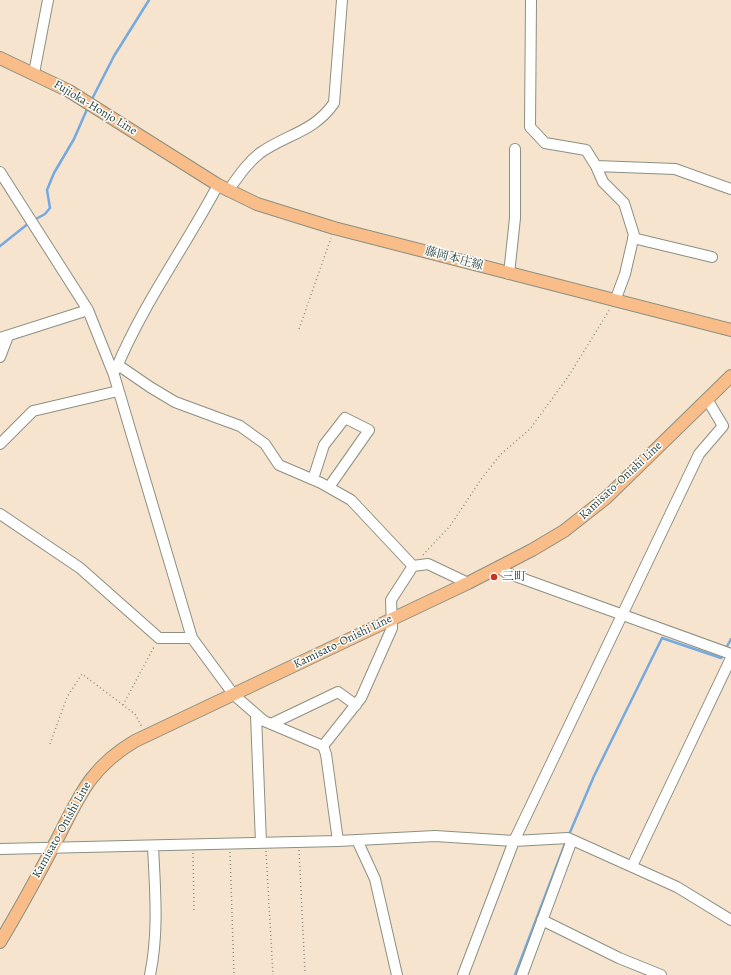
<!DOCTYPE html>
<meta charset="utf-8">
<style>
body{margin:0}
canvas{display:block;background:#f7e4ce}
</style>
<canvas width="731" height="975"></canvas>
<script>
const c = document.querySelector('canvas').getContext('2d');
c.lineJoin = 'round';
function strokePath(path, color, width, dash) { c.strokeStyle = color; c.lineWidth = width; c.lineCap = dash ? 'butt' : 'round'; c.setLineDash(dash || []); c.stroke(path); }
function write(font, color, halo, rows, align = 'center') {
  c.font = font + ' Alegreya,"Noto Serif JP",serif'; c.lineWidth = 3; c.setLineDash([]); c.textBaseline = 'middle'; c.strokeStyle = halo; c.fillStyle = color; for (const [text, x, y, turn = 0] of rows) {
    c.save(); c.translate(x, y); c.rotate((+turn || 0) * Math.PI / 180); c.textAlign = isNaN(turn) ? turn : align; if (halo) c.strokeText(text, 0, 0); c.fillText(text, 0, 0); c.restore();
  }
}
const stream = new Path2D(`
 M91,101L114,56L149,0
 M34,220L45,214L50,208L47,190L54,173L74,139L88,107
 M0,246L29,223
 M725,650L731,639
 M568,837L594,776L662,638L721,658L723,655
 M515,975L566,841`);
const path = new Path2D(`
 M299,329L331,238
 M423,555L450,526L482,478L501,454L530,429L568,377L610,309
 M123,705L155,645
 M50,744L67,697L82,674L135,714L142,727
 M299,850L305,972
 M266,851L273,975
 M230,852L234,975
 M193,853L194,913`);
const minor = new Path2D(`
 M531,0L530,127L545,143L586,150L596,166L675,169L731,189
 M34,73L48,0
 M596,166L603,182L624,203L634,235L625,274L615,301
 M0,172L88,310L114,375L192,638L234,695L264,721L323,746L326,754L338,841
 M228,191C238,177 247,163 260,153C287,134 314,132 334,103L342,0
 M633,238L712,257
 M509,274L515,218V149
 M0,338L88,310
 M0,357L8,336
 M118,365L150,387L175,402L240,426L265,444L279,465L321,483L351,500L413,566L428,564L468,583
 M116,369C143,304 185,247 218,185
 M0,444L33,411L118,391
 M313,479L324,445L345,418L369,430L329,487
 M0,514L80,568L159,638H192
 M499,568L507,573L731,654
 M256,715L261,843
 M271,724L338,692L356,705
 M323,746L361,698L392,628L391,600L413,566
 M357,840L375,879L397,975
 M0,849L338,841L435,836L514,841L568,838L677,887L731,920
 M632,866L731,658
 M542,920L619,958L661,975
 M150,975C159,932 155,889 153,846
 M463,975L514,841L699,454L723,426L707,399
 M522,975L572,840`);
const major = new Path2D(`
 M0,58L69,91L218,185L257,204L334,228L731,330
 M0,942C18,912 35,881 52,849C78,801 86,770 135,741L468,583L532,550L564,531L606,498L731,376`);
const markers = [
 [494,577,4,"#c8321e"]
];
const streetNames = [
 ["Fujioka-Honjo Line",95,108,31],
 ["藤岡本庄線",454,259,15],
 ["Kamisato-Onishi Line",621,481,-43],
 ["Kamisato-Onishi Line",343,642,-26],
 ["Kamisato-Onishi Line",62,830,-61]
];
const poiNames = [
 ["三町",502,577]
];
strokePath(stream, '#74a9e1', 2.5);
strokePath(minor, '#8b9081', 12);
strokePath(major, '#8b9081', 14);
strokePath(path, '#8b9081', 1.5, [1, 3]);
strokePath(minor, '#fff', 10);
strokePath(major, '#f8bd89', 12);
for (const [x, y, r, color] of markers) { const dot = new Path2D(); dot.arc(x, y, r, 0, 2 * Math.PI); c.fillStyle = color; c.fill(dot); strokePath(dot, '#fff', 1.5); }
write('12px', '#1f3d34', '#fff', streetNames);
write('12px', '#1f3d34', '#fff', poiNames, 'left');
</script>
